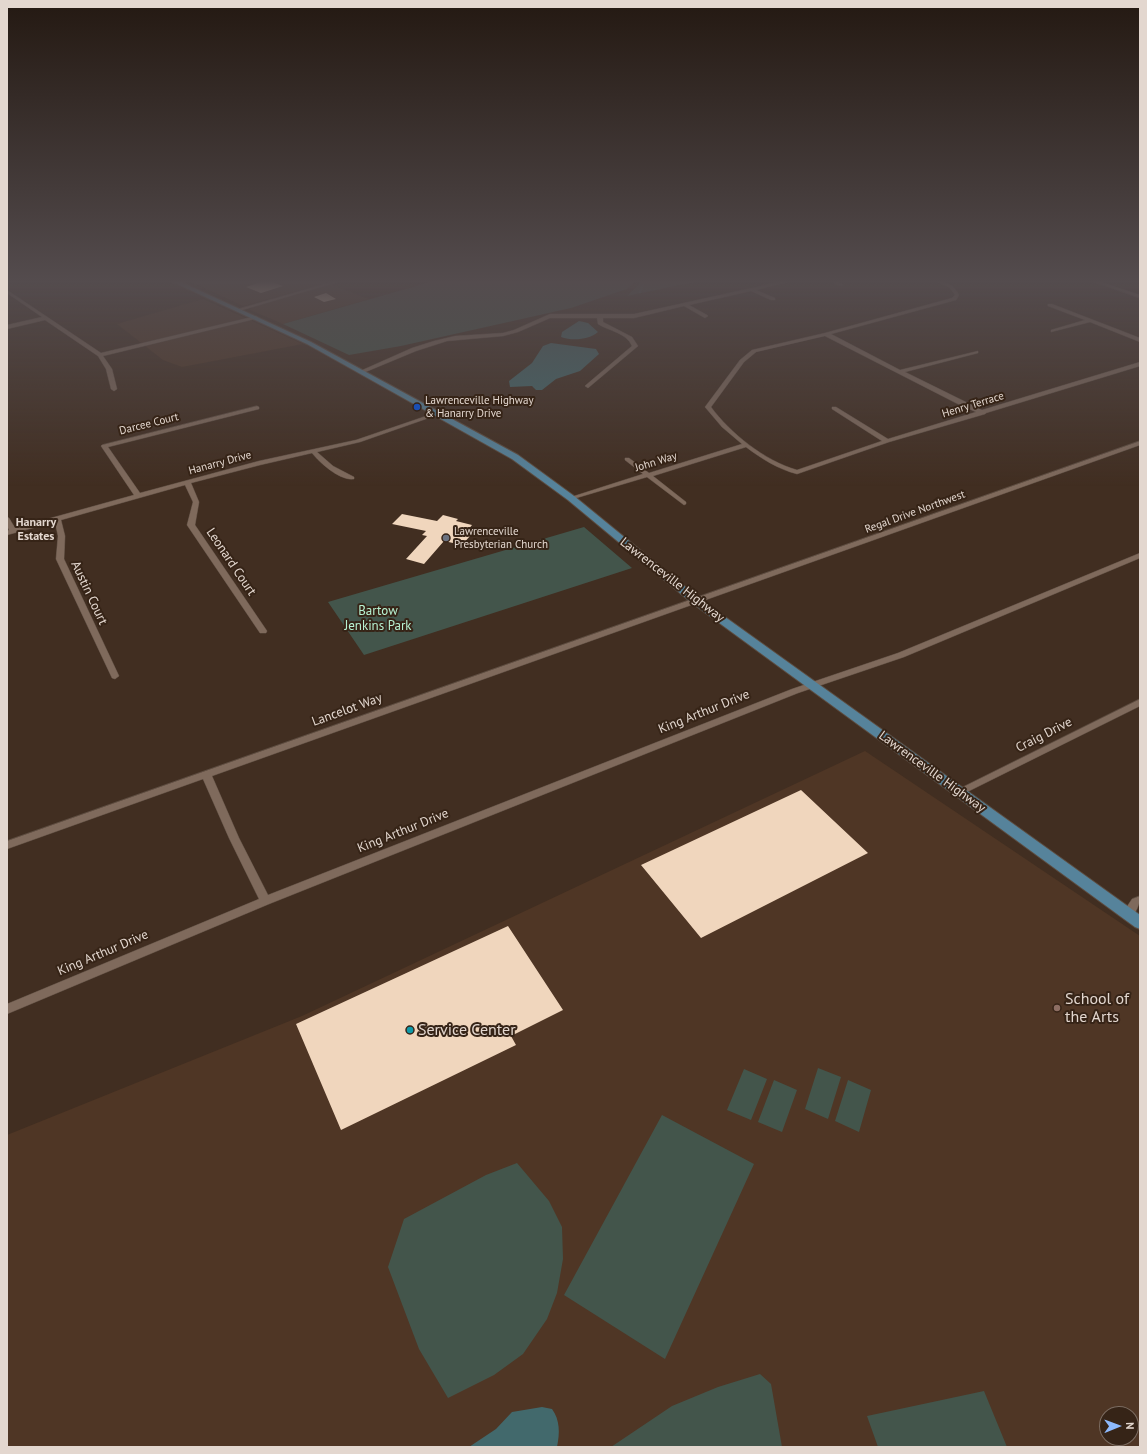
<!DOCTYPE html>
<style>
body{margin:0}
#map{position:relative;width:1147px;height:1454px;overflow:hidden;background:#412e21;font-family:"PT Sans",sans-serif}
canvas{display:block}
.frame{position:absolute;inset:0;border:8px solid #e3d7cf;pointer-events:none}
.north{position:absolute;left:1099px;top:1406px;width:40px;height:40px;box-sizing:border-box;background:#362417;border:1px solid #7b6c61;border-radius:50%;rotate:89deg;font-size:11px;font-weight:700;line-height:16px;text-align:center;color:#e3d7cf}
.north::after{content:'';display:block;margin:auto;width:14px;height:18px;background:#8db9fc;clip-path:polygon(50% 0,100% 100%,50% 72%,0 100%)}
</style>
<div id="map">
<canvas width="1147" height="1454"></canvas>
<div class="frame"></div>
<div class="north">N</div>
</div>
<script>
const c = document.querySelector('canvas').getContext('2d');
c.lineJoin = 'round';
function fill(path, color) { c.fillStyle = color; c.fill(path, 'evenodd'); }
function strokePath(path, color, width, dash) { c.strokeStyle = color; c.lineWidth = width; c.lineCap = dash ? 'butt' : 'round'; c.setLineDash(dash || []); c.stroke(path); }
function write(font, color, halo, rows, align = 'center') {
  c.font = font + ' "PT Sans",sans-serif'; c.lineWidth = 4; c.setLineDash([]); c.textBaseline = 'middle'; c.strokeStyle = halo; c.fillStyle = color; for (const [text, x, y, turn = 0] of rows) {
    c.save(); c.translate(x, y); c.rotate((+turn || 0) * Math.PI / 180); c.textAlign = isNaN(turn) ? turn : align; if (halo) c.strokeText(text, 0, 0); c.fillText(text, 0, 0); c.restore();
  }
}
const built = new Path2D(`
 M191,282H325L327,283L243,306Z
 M330,284L369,299L283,324L250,310L252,307Z
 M203,299L230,311L303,344L182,367L163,360L117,324Z
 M865,751L1140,936V1447H7V1135L302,1016ZM1107,1414H1131V1438H1107Z`);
const green = new Path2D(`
 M430,282H635L627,289L571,308L401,346L349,355L283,324Z
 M641,282H695L627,296Z
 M584,527L632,568L364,655L328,602Z
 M818,1068L841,1077L828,1119L805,1109Z
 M744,1069L767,1079L751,1120L727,1110Z
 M774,1080L797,1090L782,1132L758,1122Z
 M848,1080L871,1090L859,1132L835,1121Z
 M662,1115L754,1164L665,1359L564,1295Z
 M517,1163L549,1201L562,1227L563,1259L557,1293L547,1319L523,1354L494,1375L448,1398L419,1349L388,1267L404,1219L486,1175Z
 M760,1374L771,1384L782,1447H611L672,1406L718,1387Z
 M984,1391L1007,1447H878L867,1416Z`);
const water = new Path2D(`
 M579,321L588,323L598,332C589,340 572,341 561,337L562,332Z
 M551,343L596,349L599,354L580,371L556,379L542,390H536L532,386L510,387L509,381L532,363L543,346Z
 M542,1407L552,1409C560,1420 560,1433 557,1447H469L496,1429L512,1412Z`);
const stream = new Path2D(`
 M640,292L644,282`);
const building = new Path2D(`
 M261,282H272L283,286L261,293L246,287Z
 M326,293L336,299L324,302L314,297Z
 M402,514L437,521L443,515L458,519L456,521L472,525L464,535L470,536L462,545L444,541L424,564L406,559L427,536L422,535L426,531L392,524Z
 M801,790L868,853L701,938L641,865Z
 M508,926L563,1010L511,1036L516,1045L341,1130L296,1024Z`);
const minor = new Path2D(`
 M331,282H338L239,311L235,310Z
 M779,282H788L756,290L775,298V300H771L751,291L689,305L707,315L708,316L705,318L684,306L634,318H603V322L632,337L638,346L588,388L585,386L586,385L632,346C627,333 609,331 598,324L597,318H550L518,332L503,336L447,341L416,351L363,373L358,372L412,348L434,341L455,336L503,333L514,330L550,314H634Z
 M833,282H839L843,285L839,286Z
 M938,282C949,282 954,286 959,295L956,300L831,334L900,370L978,351V353L905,372L982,410L1140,362V366L986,413L985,414L889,442L797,474C778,469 762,459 746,447L653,476L686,502V504L684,505L647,477L573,499L571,500L568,498L643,474L625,460V458H629L649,473L742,444L722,427L705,407L740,360L752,350L825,333L952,298L955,295L950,288ZM825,336L956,403L976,412L888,439L836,407H832V409L882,441L797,470C765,461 730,433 711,407L744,362L756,352Z
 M1094,282H1101L1140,295V298Z
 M7,290L101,353L256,316L259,318L103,356L112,369L117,389L114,391L111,389L106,369L98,356L45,320L7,329V325L42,317L7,293Z
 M1048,304H1052L1140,338V342L1090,322L1051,332V330L1085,320L1048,306Z
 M257,406L259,407V409L108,447L140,493L259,461L356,440L435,413L440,414L360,442L317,452L333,466L354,477V479C340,481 320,463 312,453L260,465L191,483L199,502L195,525L267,631L266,633H260L187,525L193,502L185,485L61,520L65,536L64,559L119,676L115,679L112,678L56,559L58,536L55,522L7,535V531L9,530L7,526V517L9,518L15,528L134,495L101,446L102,445Z
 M1140,441V445L212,776L239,838L268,895L792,689L898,653L1140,553V558L904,657L798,693L269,904L7,1014V1004L259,899L229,838L203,779L7,849V841Z
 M1140,699V706L963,794H957L955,792L957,790Z
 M1140,896C1140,904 1135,921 1123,917L1122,914L1132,899Z`);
const primary = new Path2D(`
 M173,282H181L311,342L518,455L574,496L700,599L1140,915V929L1135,927L692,603L568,500L512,459L307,344Z`);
const markers = [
 [417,407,4,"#1a4fb4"],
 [446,538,4,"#6b7280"],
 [1057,1008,4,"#8d6e63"],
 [410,1030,4,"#0f9aa8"]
];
const farPoinames = [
 ["Lawrenceville Highway",425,401],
 ["& Hanarry Drive",425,414],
 ["Lawrenceville",454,532],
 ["Presbyterian Church",454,545]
];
const farStreetnames = [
 ["Henry Terrace",973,405,-17],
 ["Darcee Court",149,424,-14],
 ["John Way",656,462,-17],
 ["Hanarry Drive",220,463,-15],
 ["Regal Drive Northwest",915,512,-20]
];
const farNeighbourhoodnames = [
 ["Hanarry",36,523],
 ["Estates",36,537]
];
const streetNames = [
 ["Leonard Court",231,562,56],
 ["Lawrenceville Highway",672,580,38],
 ["Austin Court",89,593,65],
 ["Lancelot Way",347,710,-20],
 ["King Arthur Drive",704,712,-22],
 ["Craig Drive",1044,735,-27],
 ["Lawrenceville Highway",932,772,36],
 ["King Arthur Drive",403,831,-22],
 ["King Arthur Drive",103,953,-23]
];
const parkNames = [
 ["Bartow",378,611],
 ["Jenkins Park",378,626]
];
const nearPoinames = [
 ["School of",1065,999],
 ["the Arts",1065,1017],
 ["Service Center",418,1030]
];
fill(built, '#4f3625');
fill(green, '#43554b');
fill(water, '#42696c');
strokePath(stream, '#42696c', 2);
fill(building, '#f0d6bd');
strokePath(minor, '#5c4c40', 1);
strokePath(primary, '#5c4c40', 2);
fill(minor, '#7f6a5c');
fill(primary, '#56839b');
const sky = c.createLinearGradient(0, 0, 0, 486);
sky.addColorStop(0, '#241912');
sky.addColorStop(0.58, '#544c4e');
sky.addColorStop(1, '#544c4e00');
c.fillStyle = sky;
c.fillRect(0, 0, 1147, 486);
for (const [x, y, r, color] of markers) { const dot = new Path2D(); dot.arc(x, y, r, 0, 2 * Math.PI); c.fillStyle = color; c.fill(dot); strokePath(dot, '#362417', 1.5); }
write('11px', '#e3d7cf', '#362417', farPoinames, 'left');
write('11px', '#e3d7cf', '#362417', farStreetnames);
write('bold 12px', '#e3d7cf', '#362417', farNeighbourhoodnames);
write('13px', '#e3d7cf', '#362417', streetNames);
write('13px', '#b7f2d2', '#362417', parkNames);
write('16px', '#e3d7cf', '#362417', nearPoinames, 'left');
</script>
